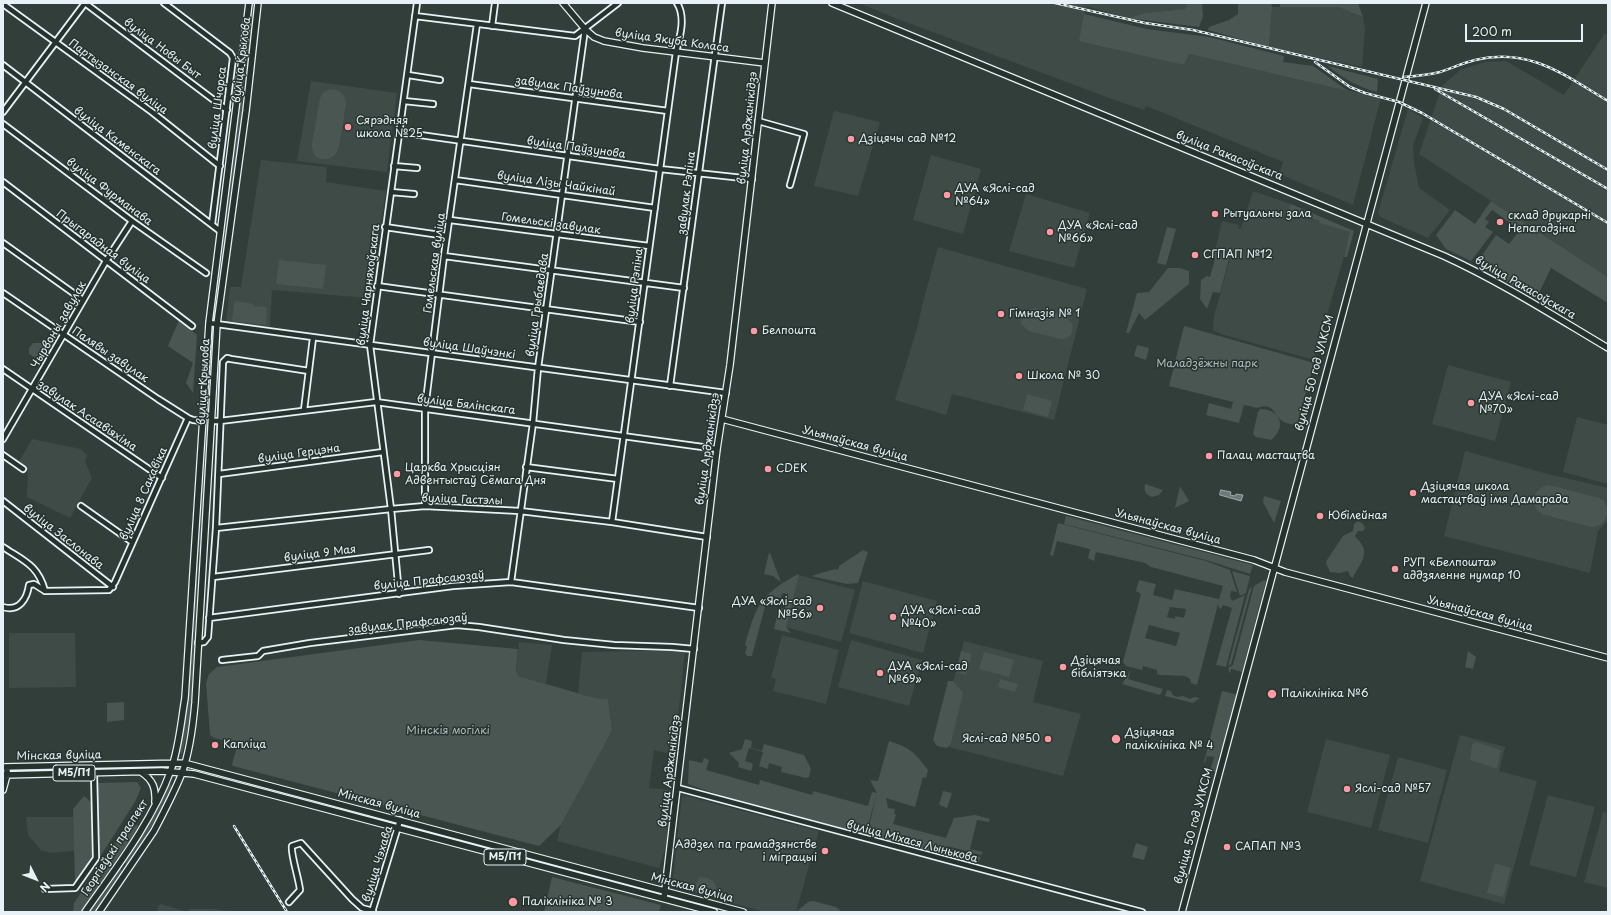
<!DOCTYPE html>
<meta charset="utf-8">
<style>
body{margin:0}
#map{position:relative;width:1611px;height:915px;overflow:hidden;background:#323e39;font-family:"Playpen Sans",sans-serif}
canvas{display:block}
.frame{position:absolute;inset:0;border:4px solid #e8f1f8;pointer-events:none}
.north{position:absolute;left:16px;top:859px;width:40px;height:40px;-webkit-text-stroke:3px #26332d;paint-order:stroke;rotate:132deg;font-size:11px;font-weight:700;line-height:16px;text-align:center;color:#e8f1f8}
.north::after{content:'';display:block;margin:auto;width:14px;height:18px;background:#e8f1f8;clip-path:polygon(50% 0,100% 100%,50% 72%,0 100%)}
.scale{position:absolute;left:1465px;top:24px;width:118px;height:18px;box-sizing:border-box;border:2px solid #e8f1f8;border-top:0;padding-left:5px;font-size:12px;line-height:14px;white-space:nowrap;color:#e8f1f8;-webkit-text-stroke:3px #26332d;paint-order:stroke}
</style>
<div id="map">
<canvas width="1611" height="915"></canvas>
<div class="frame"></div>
<div class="north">N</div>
<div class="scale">200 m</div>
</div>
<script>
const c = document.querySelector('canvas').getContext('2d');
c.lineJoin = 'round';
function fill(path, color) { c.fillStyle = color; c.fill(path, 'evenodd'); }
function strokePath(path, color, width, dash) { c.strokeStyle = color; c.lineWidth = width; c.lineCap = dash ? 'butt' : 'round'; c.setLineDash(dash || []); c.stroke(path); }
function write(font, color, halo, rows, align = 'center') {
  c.font = font + ' "Playpen Sans",sans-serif'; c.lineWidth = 3; c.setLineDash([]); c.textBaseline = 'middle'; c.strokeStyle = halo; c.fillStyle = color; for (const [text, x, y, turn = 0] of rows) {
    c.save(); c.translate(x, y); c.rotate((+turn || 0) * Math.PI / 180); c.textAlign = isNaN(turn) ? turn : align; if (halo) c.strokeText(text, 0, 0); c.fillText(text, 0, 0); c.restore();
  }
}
const built = new Path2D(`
 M859,3H1187L1186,9L1145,13L1128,18L1086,6L1083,24L1184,65L1188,54L1381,98L1353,205L1279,174L1283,162L1161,112L1146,106L1144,110L1112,99L895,18Z
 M1272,7H1338L1363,17L1365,29L1362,67L1269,47Z
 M1605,33L1608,35V277L1419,154L1442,86L1460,70L1485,62L1506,61L1564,95Z
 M311,81L397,93L387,172L297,161Z
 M1408,109L1423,118L1413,145L1414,162L1419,188L1450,210L1428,238L1380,217L1378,213Z
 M834,111L880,122L858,196L814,186Z
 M931,155L981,169L963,234L913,220Z
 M261,160L327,167L326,182L386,191L369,298L272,290L270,327L226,323L230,287H241Z
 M1253,191L1291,204L1290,214L1320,221V223L1351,232L1314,360L1221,334L1213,330L1214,316L1231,255L1215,251L1222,221L1239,225L1238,229L1241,228Z
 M1026,194L1090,213L1074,268L1009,251Z
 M938,247L1087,289L1054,420L952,394L946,415L895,400L918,325L922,306Z
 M1448,365L1511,382L1495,441L1432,424Z
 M1577,417L1608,425V484L1563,472Z
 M32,439L81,449L87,455L85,461L92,478L70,518L27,497L28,470L19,462Z
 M1465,451L1548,474L1608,488V520L1598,531L1590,573L1444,536Z
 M799,575L855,590L841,642L785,627Z
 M863,581L937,601L923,653L849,633Z
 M9,633H75L76,687L9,688Z
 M782,635L839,650L826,704L773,691L776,679L771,678Z
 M851,640L922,660L909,706L838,687Z
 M964,641L1043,661L1033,702L1081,714L1063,776L937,744Z
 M519,642L552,645L546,684L518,676L516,673Z
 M638,651H685L674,755L654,750L649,788L671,790L666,846L659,868L557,841L561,825L612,730L608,699L595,698L578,693L582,652Z
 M1460,735L1505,747L1499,771L1537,781L1504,904L1420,881Z
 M1326,739L1390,755L1371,828L1307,812Z
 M1398,757L1447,770L1428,843L1378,830Z
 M682,795L819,831L796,912H765L672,886Z
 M1548,795L1595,807L1576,877L1529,865Z
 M1603,812L1608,813V888L1584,882Z
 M26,817H74V851L50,853L41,850L28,835Z
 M161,904L188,912L189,909H214L235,912H157L158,906Z`);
const green = new Path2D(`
 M252,3H255L248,64H247Z
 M1187,3H1202L1203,17L1199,27L1128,18L1145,13L1185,9Z
 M1238,3H1271L1272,7L1269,47L1208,30L1209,27L1229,20L1238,14Z
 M1280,3H1358L1363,17L1338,7H1280Z
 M1084,14L1147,29L1209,37L1284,56L1283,62L1313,66L1348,91L1189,54L1184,65L1079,41Z
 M1328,66L1378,79L1377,92C1356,86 1344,79 1328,66Z
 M244,72H245L242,98L243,110L215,319H214L218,270Z
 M328,90C339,88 345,93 346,104C344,114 341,144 337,152C334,158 325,161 318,158C313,154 312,150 312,144L320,98L323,93Z
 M1491,201L1608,277V303L1551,268L1536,299L1476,264L1496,235L1509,244L1520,230L1492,210L1485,219L1489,222L1485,227L1493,232L1471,261L1446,249L1436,235L1455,210L1475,224Z
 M1291,204L1354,231L1347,257H1344L1350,232L1319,223L1320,221L1304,216L1302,218L1290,214L1289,208Z
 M1167,227L1176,229L1166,265L1157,263Z
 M1215,251L1230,255L1220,293L1213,292L1207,309L1200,299L1201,280L1207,276L1210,277L1215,259L1213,258Z
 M279,260L326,265L323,289L276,284Z
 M1168,268H1179L1189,271V284L1145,320L1139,313L1129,333H1126L1137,293L1149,292Z
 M236,301L253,304L255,307L262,306L267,308L266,325L232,321L234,304Z
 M1035,308C1047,311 1083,316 1070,336L1064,339H1060L1029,331L1021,324C1020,313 1025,310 1035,308Z
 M179,320L197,335L193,393L186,383L193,363L168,346Z
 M1184,326L1314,363L1297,425C1293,424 1287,424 1284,422C1273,415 1275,402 1257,408L1169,386Z
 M212,329L211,364L212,377L200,552L198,551L199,519Z
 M54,331L60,335L44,363L29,354V348L33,343H42Z
 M1137,345L1149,348L1146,360L1134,356Z
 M1027,394L1052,401L1048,417L1023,410Z
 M1233,402L1244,405L1239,423L1206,415L1209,403L1231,409Z
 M1260,409C1281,409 1287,427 1271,440L1256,437L1253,434L1258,412Z
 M1145,484L1163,490L1159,495L1152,497C1145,494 1144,491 1145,484Z
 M1549,485L1599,498L1604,501L1608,509C1607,519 1602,527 1591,527L1542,514C1528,505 1534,487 1549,485Z
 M1180,486L1189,501L1175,508Z
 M1264,496L1281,501L1274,523L1263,502Z
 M1066,516L1253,565L1250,574L1206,560L1064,524Z
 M1358,521L1363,524L1365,528L1363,531H1358L1355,536C1357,539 1362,543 1363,547C1368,558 1356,569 1353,578L1350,576L1348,571L1339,573L1330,572L1326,563L1327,560L1343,536L1353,531L1354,524Z
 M1058,523L1206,561L1230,570L1237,592L1231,591L1230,596L1232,601L1245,595L1226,667L1216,665L1232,608L1223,605L1221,609L1219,608L1218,604L1197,685L1191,683L1190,679L1185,676L1160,675L1157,674V670L1143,666L1142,670L1126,666L1123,662L1141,594L1136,591L1139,580L1156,584L1153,595L1172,600L1175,589L1219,599L1223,586L1151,567L1145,563L1096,552L1094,561L1088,558L1090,549L1057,541L1053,556L1050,555ZM1170,607L1186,609L1184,618L1175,616V619L1167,617ZM1149,625L1180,633L1176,646L1145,638Z
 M863,550L868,552L858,583L847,584L811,576L835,569L838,570L839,566Z
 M769,553H770L781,582L773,576L764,574Z
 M197,559L198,560L192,699L188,728L182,754L179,752L186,712Z
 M1232,571L1250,576L1246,593L1240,596Z
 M798,574L799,575L786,627L791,633L774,629L779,608L785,609L788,594L782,593L781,598L768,595L752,656H747L745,653L747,647L745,645C756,605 761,594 798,574Z
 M1264,580L1266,581L1242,672L1231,669L1230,674L1228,668L1233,665L1254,586Z
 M1252,587L1231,664L1228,666L1249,589Z
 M419,640L518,649L516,670L518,676L595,698L608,699L612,730L608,738L561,825L539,846L233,766L232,764L236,750V743L214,738L210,735L206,683L209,674L217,667Z
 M961,651L972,654L966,675L956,672Z
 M1468,651L1476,657L1473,669L1465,667Z
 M984,652L1014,660L1009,677L979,669Z
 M1131,670L1128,679L1163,689L1160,695L1122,684Z
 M1000,679L1018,684L1015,692L998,687Z
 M948,681H953L963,693L951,743L947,748L937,746L933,740Z
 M1167,690L1171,691C1173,698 1178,697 1183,696L1190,699L1194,697L1200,698L1193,703L1165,696Z
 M1222,691L1239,695L1225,747L1221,749L1218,759L1221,763L1218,773L1210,771L1214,757L1207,756L1205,763L1204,762Z
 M124,702V720L107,722V703Z
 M745,739L752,741L751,748L762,751L764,744L804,755L811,769L809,777L806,778L781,772L782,767L769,763L768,769L759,766L763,752L749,748L745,761L752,763L753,765L751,771L738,767L739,763L729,753L742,749Z
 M889,741C911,748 914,752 928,770L926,778L923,777L915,807L886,798L888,808L895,809L894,813L896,815L893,824L946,838L954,818L975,815L990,819L989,822L977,820L970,849L983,852L981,855L947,846L946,847L981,857L977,864L867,835L877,793L865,836L728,798L688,784L689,760L702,763L704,758L709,760L706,770L759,785L760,780L812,795L813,791L868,806L872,792L877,793L870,780L878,781Z
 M1476,742L1501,750L1497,768H1495L1470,760L1472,745Z
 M137,782L141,788L135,802L98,860L96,783Z
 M169,784L172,786L160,813L128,864H126L124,861L156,811Z
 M943,791L952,793L947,808L939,805Z
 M84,796L92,803L94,858L75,885L73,809Z
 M138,825L136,831L82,912H73L74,903L126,828Z
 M1136,843L1148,847L1144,860L1132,857Z
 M1495,863L1511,868L1503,897L1487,893Z
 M121,869L122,872L95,912H89L118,870Z
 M552,877L661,905L659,912H544Z
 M700,877C713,878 716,881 717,894L696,889V884Z
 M813,901L836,907L842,912H796L808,902Z`);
const water = new Path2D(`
 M1221,490L1231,492L1230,495L1235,496L1236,494L1243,495L1241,501L1220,495Z`);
const minor = new Path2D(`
 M85,3L227,110
 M164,3L230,53L233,58L212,224
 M3,4L152,112L220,166
 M415,16L575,36L618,3
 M492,26L495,3
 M3,65L220,231
 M408,75L440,80
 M469,84L668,111
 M404,101L433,104
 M3,112L85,3
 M758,121L804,134L790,185
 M3,124L132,221L206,273
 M399,132L660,169L752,179
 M394,166L417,168
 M455,180L655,208
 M3,182L192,326
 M391,192L414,194
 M450,220L649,246
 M385,227L447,236
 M3,243L83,300
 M444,256L684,288
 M377,286L640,322
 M3,293L158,399L188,418
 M209,323L726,393
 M3,369L162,478
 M670,386L722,3
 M304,410L313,338
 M213,421H220L376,402L717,449
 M3,439L106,261L132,221
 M3,455L23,469
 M526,467L618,479
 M219,474L383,452
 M3,501L113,587
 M81,506L132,542
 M425,506V409L444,256L477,24
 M612,522L676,52C680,37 686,17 677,3
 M216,528L391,509L425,506L520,511L612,522L707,537
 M3,547C24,561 38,565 45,591
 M213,577L429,550
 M511,582L533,423L538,368L585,29
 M399,594L391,509L370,345L417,3
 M3,607C19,612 27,599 29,585L34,584L45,591L109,590L115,582L188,418L193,420L203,421
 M209,618L453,586L511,582L699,608
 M198,643L204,642L208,637L216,528L223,362L227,358L231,359L309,371
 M222,660L258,656L263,651L310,643L457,625L479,627L564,640L614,645L672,647L694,649
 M678,788L1142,912
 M45,889L75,888L96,858L94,773
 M289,902L300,890C299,879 290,852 292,846L301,843L352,899L362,908L373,911
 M372,912L400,820`);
const major = new Path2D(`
 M563,3L585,29L594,37L604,41L643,48L765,63
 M832,3L1444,256C1501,282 1554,316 1608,348
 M722,419L1254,560L1285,572L1608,658
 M3,767L184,763L743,912
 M141,772C153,780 156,788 155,802
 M3,775L162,771L194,774L714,912
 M3,790L7,775V767
 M664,898L717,449L730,365L772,3
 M85,912C116,868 152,822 171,770C179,747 181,722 185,698L209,323L249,3
 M99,912L154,831C164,812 174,793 182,773C190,751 193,726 195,703L217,324L246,111L258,3
 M1182,912L1426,3`);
const rail = new Path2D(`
 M1055,3L1145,23L1193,30L1476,97L1504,109L1608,170
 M1315,62L1350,87L1365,93L1399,102L1422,113L1608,223
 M1404,77C1416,76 1428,75 1440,72C1452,68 1463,63 1475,60C1530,47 1564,75 1608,101
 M1435,89L1608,189
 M234,826L287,912`);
const markers = [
 [348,127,4,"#ff9aa2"],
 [851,139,4,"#ff9aa2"],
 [947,195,4,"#ff9aa2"],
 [1215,214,4,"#ff9aa2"],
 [1500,222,4,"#ff9aa2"],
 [1050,232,4,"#ff9aa2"],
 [1195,255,4,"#ff9aa2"],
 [1001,314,4,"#ff9aa2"],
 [754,331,4,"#ff9aa2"],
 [1019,376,4,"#ff9aa2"],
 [1471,403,4,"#ff9aa2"],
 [1209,456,4,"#ff9aa2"],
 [768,469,4,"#ff9aa2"],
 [397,474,4,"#ff9aa2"],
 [1413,493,4,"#ff9aa2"],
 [1320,516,4,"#ff9aa2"],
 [1395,569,4,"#ff9aa2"],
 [820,608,4,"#ff9aa2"],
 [893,617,4,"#ff9aa2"],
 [1063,667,4,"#ff9aa2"],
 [880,673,4,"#ff9aa2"],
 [1272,694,5,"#ff9aa2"],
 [1048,739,4,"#ff9aa2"],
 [1116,739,5,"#ff9aa2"],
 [215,745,4,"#ff9aa2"],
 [1347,789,4,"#ff9aa2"],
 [1227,847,4,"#ff9aa2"],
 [825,851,4,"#ff9aa2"],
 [513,902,5,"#ff9aa2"]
];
const shields = [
 [74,773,42],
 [505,857,42]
];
const shieldNames = [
 ["М5/П1",74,773],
 ["М5/П1",505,857]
];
const streetNames = [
 ["вуліца Якуба Коласа",672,41,8],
 ["вуліца Новы Быт",162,49,37],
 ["вуліца Крылова",242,60,-83],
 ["Партызанская вуліца",118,77,36],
 ["завулак Паўзунова",569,88,8],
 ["вуліца Шчорса",218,108,-83],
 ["вуліца Арджанікідзэ",748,128,-84],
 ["вуліца Каменскага",117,141,37],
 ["вуліца Паўзунова",576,148,8],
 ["вуліца Ракасоўскага",1229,156,22],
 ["вуліца Лізы Чайкінай",556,184,8],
 ["вуліца Фурманава",109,192,37],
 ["завулак Рэпіна",687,193,-83],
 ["Гомельскі завулак",551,224,8],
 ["Прыгарадная вуліца",103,247,37],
 ["Гомельская вуліца",435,263,-82],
 ["вуліца Чарняхоўскага",369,285,-83],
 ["вуліца Рэпіна",635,286,-83],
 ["вуліца Ракасоўскага",1525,288,30],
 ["вуліца Грыбаедава",538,305,-82],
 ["Чырвоны завулак",59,325,-60],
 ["вуліца Шаўчэнкі",469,349,8],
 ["Палявы завулак",110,355,34],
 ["вуліца 50 год УЛКСМ",1315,373,-75],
 ["вуліца Крылова",204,382,-87],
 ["вуліца Бялінскага",466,405,7],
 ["завулак Асаавіяхіма",87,416,34],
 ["Ульянаўская вуліца",855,444,15],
 ["вуліца Арджанікідзэ",708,449,-82],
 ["вуліца Герцэна",299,454,-8],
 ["вуліца 8 Сакавіка",144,494,-66],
 ["вуліца Гастэлы",462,500,2],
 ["Ульянаўская вуліца",1168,527,15],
 ["вуліца Заслонава",63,537,38],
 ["вуліца 9 Мая",320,554,-7],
 ["вуліца Прафсаюзаў",429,581,-6],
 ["Ульянаўская вуліца",1480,614,15],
 ["завулак Прафсаюзаў",408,624,-6],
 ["Мінская вуліца",59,756,-1],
 ["вуліца Арджанікідзэ",670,771,-83],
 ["Мінская вуліца",379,804,15],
 ["вуліца 50 год УЛКСМ",1194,826,-75],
 ["вуліца Міхася Лынькова",912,842,15],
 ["Георгіеўскі праспект",115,848,-57],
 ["вуліца Чэхава",378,864,-73],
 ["Мінская вуліца",692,888,15]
];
const poiNames = [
 ["Сярэдняя",356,121],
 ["школа №25",356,134],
 ["Дзіцячы сад №12",859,139],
 ["ДУА «Яслі-сад",955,189],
 ["№64»",955,202],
 ["Рытуальны зала",1223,214],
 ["склад друкарні",1508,216],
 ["Непагодзіна",1508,229],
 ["ДУА «Яслі-сад",1058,226],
 ["№66»",1058,239],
 ["СГПАП №12",1203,255],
 ["Гімназія № 1",1009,314],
 ["Белпошта",762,331],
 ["Школа № 30",1027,376],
 ["ДУА «Яслі-сад",1479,397],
 ["№70»",1479,410],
 ["Палац мастацтва",1217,456],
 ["Царква Хрысціян",405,468],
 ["Адвентыстаў Сёмага Дня",405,481],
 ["CDEK",776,469],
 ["Дзіцячая школа",1421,487],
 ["мастацтваў імя Дамарада",1421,500],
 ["Юбілейная",1328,516],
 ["РУП «Белпошта»",1403,563],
 ["аддзяленне нумар 10",1403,576],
 ["ДУА «Яслі-сад",812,602,"right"],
 ["№56»",812,615,"right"],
 ["ДУА «Яслі-сад",901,611],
 ["№40»",901,624],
 ["Дзіцячая",1071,661],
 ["бібліятэка",1071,674],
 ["ДУА «Яслі-сад",888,667],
 ["№69»",888,680],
 ["Паліклініка №6",1281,694],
 ["Дзіцячая",1125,733],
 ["паліклініка № 4",1125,746],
 ["Яслі-сад №50",1040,739,"right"],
 ["Капліца",223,745],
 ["Яслі-сад №57",1355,789],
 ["Аддзел па грамадзянстве",817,845,"right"],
 ["і міграцыі",817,858,"right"],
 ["САПАП №3",1235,847],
 ["Паліклініка № 3",522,902]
];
const parkNames = [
 ["Маладзёжны парк",1207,364],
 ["Мінскія могілкі",448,731]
];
fill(built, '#3f4b46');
fill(green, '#495651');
fill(water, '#6d7978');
strokePath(water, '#9ea9ab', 1);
strokePath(minor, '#e8f1f8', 8);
strokePath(major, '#e8f1f8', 8);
strokePath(minor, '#26332d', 4.5);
strokePath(major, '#26332d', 5.5);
strokePath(rail, '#e8f1f8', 2.5);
strokePath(rail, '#26332d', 1, [3]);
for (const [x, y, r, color] of markers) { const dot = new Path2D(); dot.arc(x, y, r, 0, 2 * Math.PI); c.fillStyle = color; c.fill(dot); strokePath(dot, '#26332d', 1.5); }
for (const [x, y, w] of shields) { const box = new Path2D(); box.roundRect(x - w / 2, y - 8, w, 16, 3); c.fillStyle = '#26332d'; c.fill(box); strokePath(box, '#e8f1f8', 1); }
write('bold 10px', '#e8f1f8', null, shieldNames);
write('11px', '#e8f1f8', '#26332d', streetNames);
write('11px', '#e8f1f8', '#26332d', poiNames, 'left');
write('11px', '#b0bbbe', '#26332d', parkNames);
</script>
